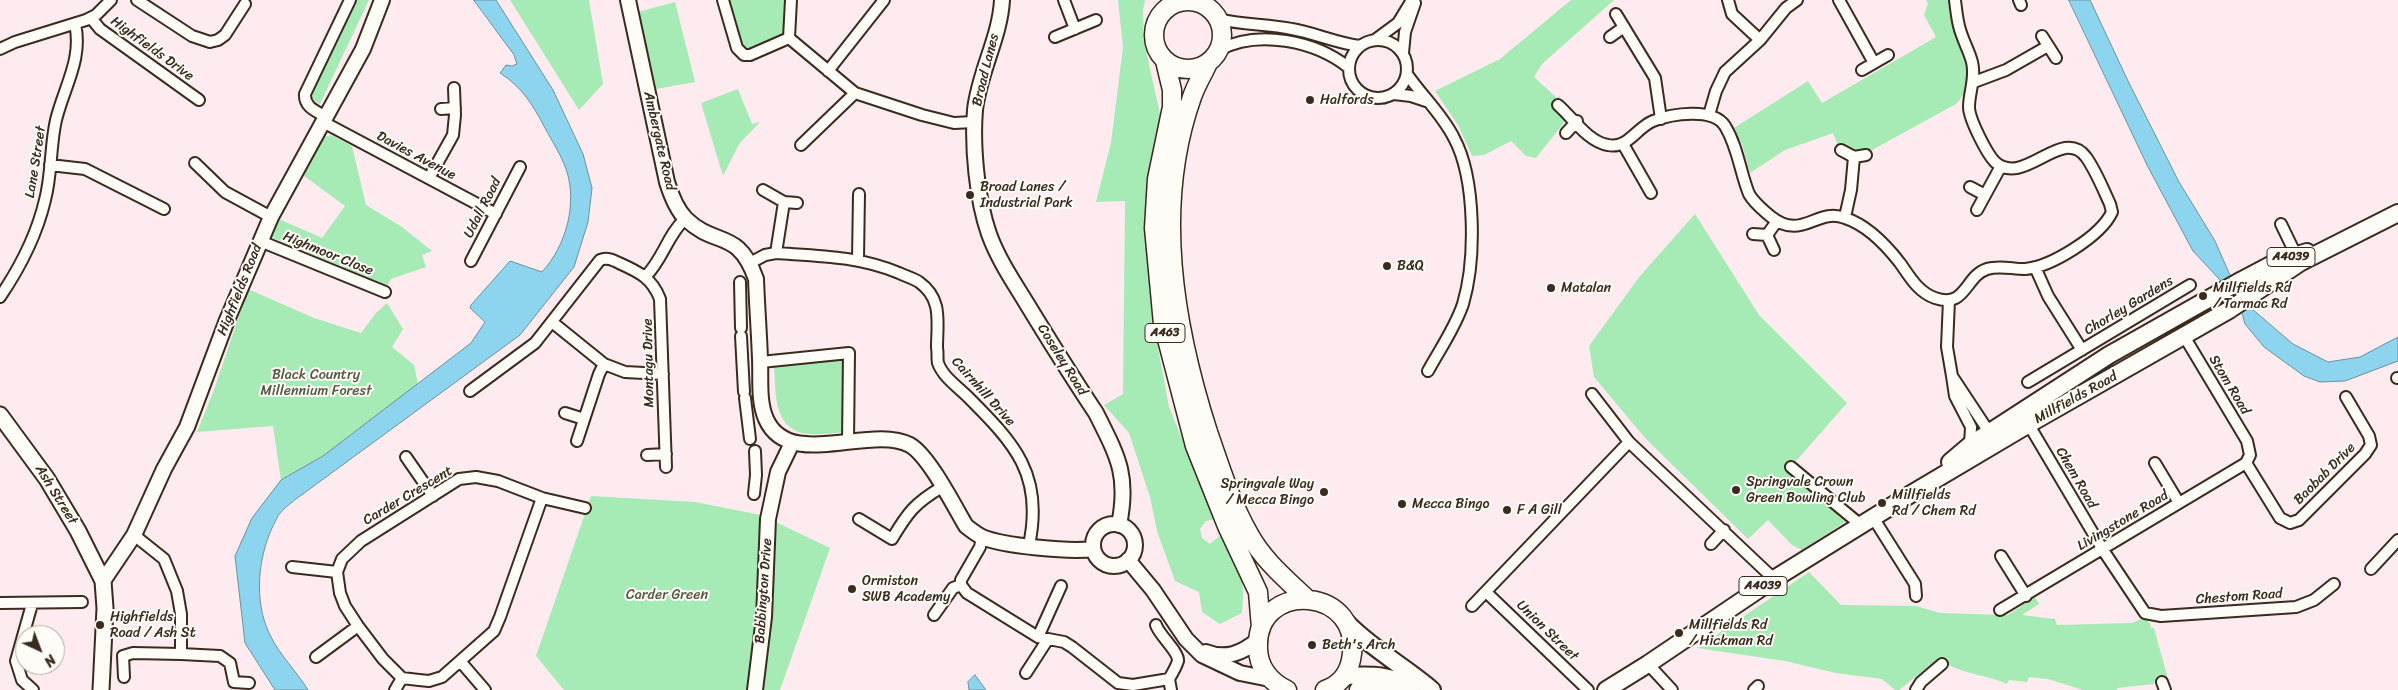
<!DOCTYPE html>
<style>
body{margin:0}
#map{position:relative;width:2398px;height:690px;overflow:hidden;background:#fdebef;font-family:Sriracha,sans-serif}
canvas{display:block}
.north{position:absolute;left:15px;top:625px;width:50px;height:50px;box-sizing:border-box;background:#fdfcf7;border:1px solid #afa8a0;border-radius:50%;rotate:137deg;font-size:14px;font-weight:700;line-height:20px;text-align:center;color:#3b2a1e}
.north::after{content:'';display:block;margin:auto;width:18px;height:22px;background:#3b2a1e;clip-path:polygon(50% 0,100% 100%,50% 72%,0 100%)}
</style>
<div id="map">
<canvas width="2398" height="690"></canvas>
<div class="north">N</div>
</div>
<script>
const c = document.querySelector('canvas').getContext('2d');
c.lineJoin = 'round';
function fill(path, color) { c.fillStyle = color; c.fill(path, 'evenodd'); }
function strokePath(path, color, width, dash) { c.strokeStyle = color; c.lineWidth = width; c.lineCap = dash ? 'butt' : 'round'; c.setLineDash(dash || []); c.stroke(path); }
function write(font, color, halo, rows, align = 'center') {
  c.font = font + ' Sriracha,sans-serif'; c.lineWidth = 4; c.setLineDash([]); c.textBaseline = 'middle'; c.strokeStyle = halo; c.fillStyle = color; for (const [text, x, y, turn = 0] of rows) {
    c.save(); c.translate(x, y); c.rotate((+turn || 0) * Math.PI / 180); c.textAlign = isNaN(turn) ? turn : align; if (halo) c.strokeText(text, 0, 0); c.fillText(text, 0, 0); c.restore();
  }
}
const green = new Path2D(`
 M357,0H369L320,104L310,98Z
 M510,0H589L603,84L579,110Z
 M726,0H788L785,31L782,35L749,52L742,49Z
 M1118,0H1145L1143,10L1144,42L1160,114L1144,221L1153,321L1169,407L1215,519L1206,521L1200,529L1202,538L1210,544L1222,534C1239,565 1246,577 1242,613L1220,624L1202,612L1199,592L1175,581L1157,531L1150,497L1129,433L1104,405L1123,394L1125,201L1096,202L1111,143L1123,47Z
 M1571,0H1614L1542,64L1534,77L1557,98L1560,96L1558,107L1567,119L1536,158L1526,156L1511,141L1484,155L1472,156L1458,125L1435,91L1500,59Z
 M1926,0H1950C1952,11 1953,24 1957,35C1966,61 1979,80 1956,104L1872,150C1856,153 1852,151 1838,145L1833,133L1785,150L1750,173L1742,144L1734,128L1808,81L1822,103L1936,37L1924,15L1928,4Z
 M675,2L695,82L656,89L638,12Z
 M738,89L752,124L760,122L739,144L723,176L701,103Z
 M331,135L352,146L366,205L402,227L432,251L422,255L426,267L391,279L387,286L271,237L279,219L322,238L345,206L303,175L324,137Z
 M1695,214L1759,315L1847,403L1789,469L1845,522L1802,550L1792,545L1768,520L1748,539L1646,439L1594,377L1589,346L1640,276Z
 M248,289L314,318L361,333L376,313L387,303L403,329L392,347L414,365L418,384L323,456L281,480L273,426L197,432L214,390Z
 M843,360L845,432C832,433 814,436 802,433C772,425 776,389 774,365Z
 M591,496L695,502L761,515L830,548L780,690H564L536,656Z
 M1809,572L1841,605L1916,606L1940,613L2008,615L2035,597L2039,604L2022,615L2055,619L2057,625L2132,623L2144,618L2150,623L2151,628H2154L2171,690H2168L2164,680L2154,682V684L2117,688V690H2083L2048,679L2029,677L2027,682L2009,680L2007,684C1986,674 1956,674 1939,658L1899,690H1895L1882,679L1836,673L1785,661L1697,648Z`);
const water = new Path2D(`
 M474,0H496L553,90L583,154L592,188L588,222L574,267L520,335L296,499C290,504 280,511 277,518C258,552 252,601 271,637C280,655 297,672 308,690H275L245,643L235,556L252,518L281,480L323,456L471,343L485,322L470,308L471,305L510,261L542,272C566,246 578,203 566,169C561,155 552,141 545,128C533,105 522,87 500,73L506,65L512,66L517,64L514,55Z
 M2069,0H2090L2128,81L2179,182L2215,241L2229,273L2251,308L2293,344L2328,362L2360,357L2398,337V361L2345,381L2320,382L2304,376L2264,347L2245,324L2242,313L2220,280L2193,251L2148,167Z
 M975,675L986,690H969L968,682Z`);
const minor = new Path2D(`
 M137,0L192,36L210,42L218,40L225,35L245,4
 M723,0L737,48L744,55H750L789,38
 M1064,0L1075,29
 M1728,0L1732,14L1760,40
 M1839,0L1874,63
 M2019,0L2021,5
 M1616,14L1655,78L1661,119
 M91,18L100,29L199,100
 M1218,19C1243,25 1267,24 1292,29C1315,33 1336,43 1360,46
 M2042,36L2056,58
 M1055,37L1096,20
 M1610,37L1624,27
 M789,38L855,93L922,115L954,123L974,122
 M789,38L791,0
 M1349 69a29 29 0 1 1 58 0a29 29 0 1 1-58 0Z
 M1375,40L1398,23L1412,0
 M0,49L15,42L86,20L96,15L111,0
 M1219,50C1258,29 1315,41 1348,67
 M1403,53L1405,32L1415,3
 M1862,70L1888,55
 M828,71L884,0
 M1407,74C1422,96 1442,114 1454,138C1476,179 1476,260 1463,304C1455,328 1440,349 1428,371
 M1974,82L2006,70L2048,46
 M1394,94L1411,96L1426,101
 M1558,105C1573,118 1588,142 1608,145C1628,149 1636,128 1653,121C1671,114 1713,107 1725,126C1738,147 1740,172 1749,194C1754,203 1762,209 1770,216C1802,242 1816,207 1845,218C1867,225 1886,245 1900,263C1910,277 1918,292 1935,298C1966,309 1965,276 1987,269C1999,265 2012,269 2025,269C2051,267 2101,236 2112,212L2110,204C2103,189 2096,171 2086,157C2062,125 2024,188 1995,162C1987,154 1969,119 1969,107C1969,92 1976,78 1972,62C1969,50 1962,39 1959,26C1957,18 1956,9 1955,0
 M441,109L455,108
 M1709,115L1716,91L1725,72L1760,40L1786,8L1797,0
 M326,117C316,111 304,107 305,94L350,0
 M323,122L496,214
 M1566,133L1577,121
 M1623,144L1651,193
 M801,145L855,93
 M1841,150L1854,157L1866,155
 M195,163L225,192L271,217
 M50,165L85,169L164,209
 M429,178L453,135L455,115L454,88
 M1970,187L1985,195
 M763,190L784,202L797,203
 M1977,210L2001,166
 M1845,217L1851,190L1854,157
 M2281,224L2296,255
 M1753,234L1767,235
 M260,241L385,292
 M1774,250L1767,235L1777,221
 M776,253L784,202
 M858,259L859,194
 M471,261L520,167
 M750,263L765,255L776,253C819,256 858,256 899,273C905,276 913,278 919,282C943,299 937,322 937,348C938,352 937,359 938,363C943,377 958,387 968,397C1015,444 1044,475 1029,545
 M2035,267L2048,296L2082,350
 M646,276C663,259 668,234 685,219
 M740,282L741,328
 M0,297C19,269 37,234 45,200C52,174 50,146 56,120C64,87 83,59 75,24
 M1949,300L1947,347L1952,376
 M552,322L604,364
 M741,336L744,392
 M761,362L849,353L848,442
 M2397,378H2398
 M2028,382L2190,285
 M470,391L535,343L600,260C607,257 613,260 619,263C639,272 652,278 660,299L666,467
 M1592,394L1629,442
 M745,398L750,439
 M565,413L584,419
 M2026,420L2103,550L2145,613L2161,616L2296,607L2314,600L2334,584
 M577,441L599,374L604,364L625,372L663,374
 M1970,445L1971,427L1955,396L1952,376L1989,432
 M647,455L666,454
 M406,457L433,496
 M2155,463L2179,503
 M2246,463L2280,518L2290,523L2299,520L2365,454L2371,445L2369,436L2346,397
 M1791,467L1862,526
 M476,477L498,481L542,498L500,617L494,631L442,677L429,681L419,680L402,678L383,659L358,626L345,606L340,593L337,572L342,559L361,541L459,479Z
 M754,494L756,475L755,451
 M542,498L585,508
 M859,519L892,539C908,512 915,503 942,487
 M1874,519L1915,584L1916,596
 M982,537L980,547L961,580V585L967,593L1038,637L1064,642L1072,647L1118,683L1133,685L1169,679L1171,690
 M1711,544L1724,530
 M2001,556L2026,596
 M292,567L337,572
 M2371,569L2398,540
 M1486,592L1588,690
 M0,603L82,602
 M32,604L16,661L22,680L33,690
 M1472,606L1629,442L1774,579
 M2000,610L2246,463L2250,455L2247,441L2184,336
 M934,615L953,588L961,585
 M1156,625C1159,635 1179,652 1178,661C1176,667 1172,674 1169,679
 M1038,637L1061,586
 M181,654L220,656L230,663L234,682L249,683
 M316,657L358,626
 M460,661L485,690
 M1648,664L1672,690
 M1026,673L1048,639
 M124,677L123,656L133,653L181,654V614L177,591L164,559L134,535
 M2162,682L2165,690
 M395,690L402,678
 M1754,690L1758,686
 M1916,690L1921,682L1942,664`);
const tertiary = new Path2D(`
 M628,0L667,182C671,195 676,209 686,219C716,248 738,228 756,279C757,306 759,332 760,359C761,378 758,401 766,419C789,471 870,424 910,445C929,456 954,506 966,526C971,530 976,534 982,537C1003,546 1070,552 1093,549
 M1002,0C1000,38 979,72 975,110C972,146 977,200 989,234C998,259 1013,281 1027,304C1049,340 1072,377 1096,413C1118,457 1129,475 1119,525
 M1093 545a21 21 0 1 1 42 0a21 21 0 1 1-42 0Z
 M1128,560L1153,590L1186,639L1202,655L1240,673L1270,679
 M103,581L134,535L164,469L187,427L227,320L271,217L363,49L382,0
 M1206,652C1226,660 1242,653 1258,640
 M755,690L764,617L768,519L778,472L792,443`);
const secondary = new Path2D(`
 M0,415L47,479L78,531L103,581L105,608L101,690`);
const primary = new Path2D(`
 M1950,462L1970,445L2109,355L2242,280L2278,261L2307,252
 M1346,622C1372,649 1404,666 1432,690
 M1345,676C1368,675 1392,673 1411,690
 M1606,690L1648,664L1774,579L1911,494L2029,424L2229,310L2301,262L2398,213`);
const trunk = new Path2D(`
 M1154 35a34 34 0 1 1 68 0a34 34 0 1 1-68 0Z
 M1165,61L1172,90V107L1157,179L1154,228L1163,324L1195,446L1227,526L1258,592L1261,628
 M1208,63C1203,74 1196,85 1192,97C1153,206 1174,326 1208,432C1220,466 1231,503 1249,534C1263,560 1286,579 1307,599
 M1287,690C1270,682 1258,667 1258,648C1255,578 1366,586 1351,660C1348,675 1339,685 1325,690
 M1359,690L1373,684L1394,690`);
const markers = [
 [1310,100,5,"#3b2a1e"],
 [970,195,5,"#3b2a1e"],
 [1387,266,5,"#3b2a1e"],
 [1551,288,5,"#3b2a1e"],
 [2203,296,5,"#3b2a1e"],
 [1736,490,5,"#3b2a1e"],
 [1324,492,5,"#3b2a1e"],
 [1882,503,5,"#3b2a1e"],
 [1402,504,5,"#3b2a1e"],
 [1507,510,5,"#3b2a1e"],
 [852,589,5,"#3b2a1e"],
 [100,625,5,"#3b2a1e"],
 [1679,633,5,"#3b2a1e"],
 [1312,645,5,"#3b2a1e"]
];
const shields = [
 [2291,257,48],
 [1165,333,40],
 [1763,586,48]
];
const shieldNames = [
 ["A4039",2291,257],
 ["A463",1165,333],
 ["A4039",1763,586]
];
const streetNames = [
 ["Highfields Drive",152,49,36],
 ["Broad Lanes",986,70,-76],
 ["Ambergate Road",659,141,77],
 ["Davies Avenue",416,156,28],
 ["Lane Street",36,162,-81],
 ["Udall Road",483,208,-63],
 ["Highmoor Close",328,254,22],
 ["Highfields Road",240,290,-68],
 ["Chorley Gardens",2129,306,-31],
 ["Coseley Road",1062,360,58],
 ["Montagu Drive",649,363,-91],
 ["Stom Road",2229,385,59],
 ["Cairnhill Drive",983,392,48],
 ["Millfields Road",2076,398,-29],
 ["Baobab Drive",2325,474,-45],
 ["Chem Road",2076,478,60],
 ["Ash Street",56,495,58],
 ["Carder Crescent",408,496,-31],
 ["Livingstone Road",2123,521,-31],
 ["Babbington Drive",764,591,-86],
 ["Chestom Road",2239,597,-4],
 ["Union Street",1547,631,44]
];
const poiNames = [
 ["Halfords",1320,100],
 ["Broad Lanes /",980,187],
 ["Industrial Park",980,203],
 ["B&Q",1397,266],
 ["Matalan",1561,288],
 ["Millfields Rd",2213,288],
 ["/ Tarmac Rd",2213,304],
 ["Springvale Crown",1746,482],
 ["Green Bowling Club",1746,498],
 ["Springvale Way",1314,484,"right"],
 ["/ Mecca Bingo",1314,500,"right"],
 ["Millfields",1892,495],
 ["Rd / Chem Rd",1892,511],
 ["Mecca Bingo",1412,504],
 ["F A Gill",1517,510],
 ["Ormiston",862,581],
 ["SWB Academy",862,597],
 ["Highfields",110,617],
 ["Road / Ash St",110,633],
 ["Millfields Rd",1689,625],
 ["/ Hickman Rd",1689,641],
 ["Beth's Arch",1322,645]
];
const parkNames = [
 ["Black Country",316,375],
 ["Millennium Forest",316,391],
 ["Carder Green",667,595]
];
fill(green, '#a6eab5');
fill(water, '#8dd5ee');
strokePath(water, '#6c919b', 1);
strokePath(minor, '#3b2a1e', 14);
strokePath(tertiary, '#3b2a1e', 18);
strokePath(secondary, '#3b2a1e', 19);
strokePath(primary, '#3b2a1e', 20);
strokePath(trunk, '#3b2a1e', 21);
strokePath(minor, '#fdfcf7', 10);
strokePath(tertiary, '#fdfcf7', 14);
strokePath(secondary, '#fdfcf7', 15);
strokePath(primary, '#fdfcf7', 16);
strokePath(trunk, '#fdfcf7', 18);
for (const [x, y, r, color] of markers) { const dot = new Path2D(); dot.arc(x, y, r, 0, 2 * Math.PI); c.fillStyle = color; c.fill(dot); strokePath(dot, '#fdfcf7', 2); }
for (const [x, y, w] of shields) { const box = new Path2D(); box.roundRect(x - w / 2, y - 9.5, w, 19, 4); c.fillStyle = '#fdfcf7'; c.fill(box); strokePath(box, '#3b2a1e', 1); }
write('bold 12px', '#3b2a1e', null, shieldNames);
write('14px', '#3b2a1e', '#fdfcf7', streetNames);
write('14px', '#3b2a1e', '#fdfcf7', poiNames, 'left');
write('14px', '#565a44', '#fdfcf7', parkNames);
</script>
